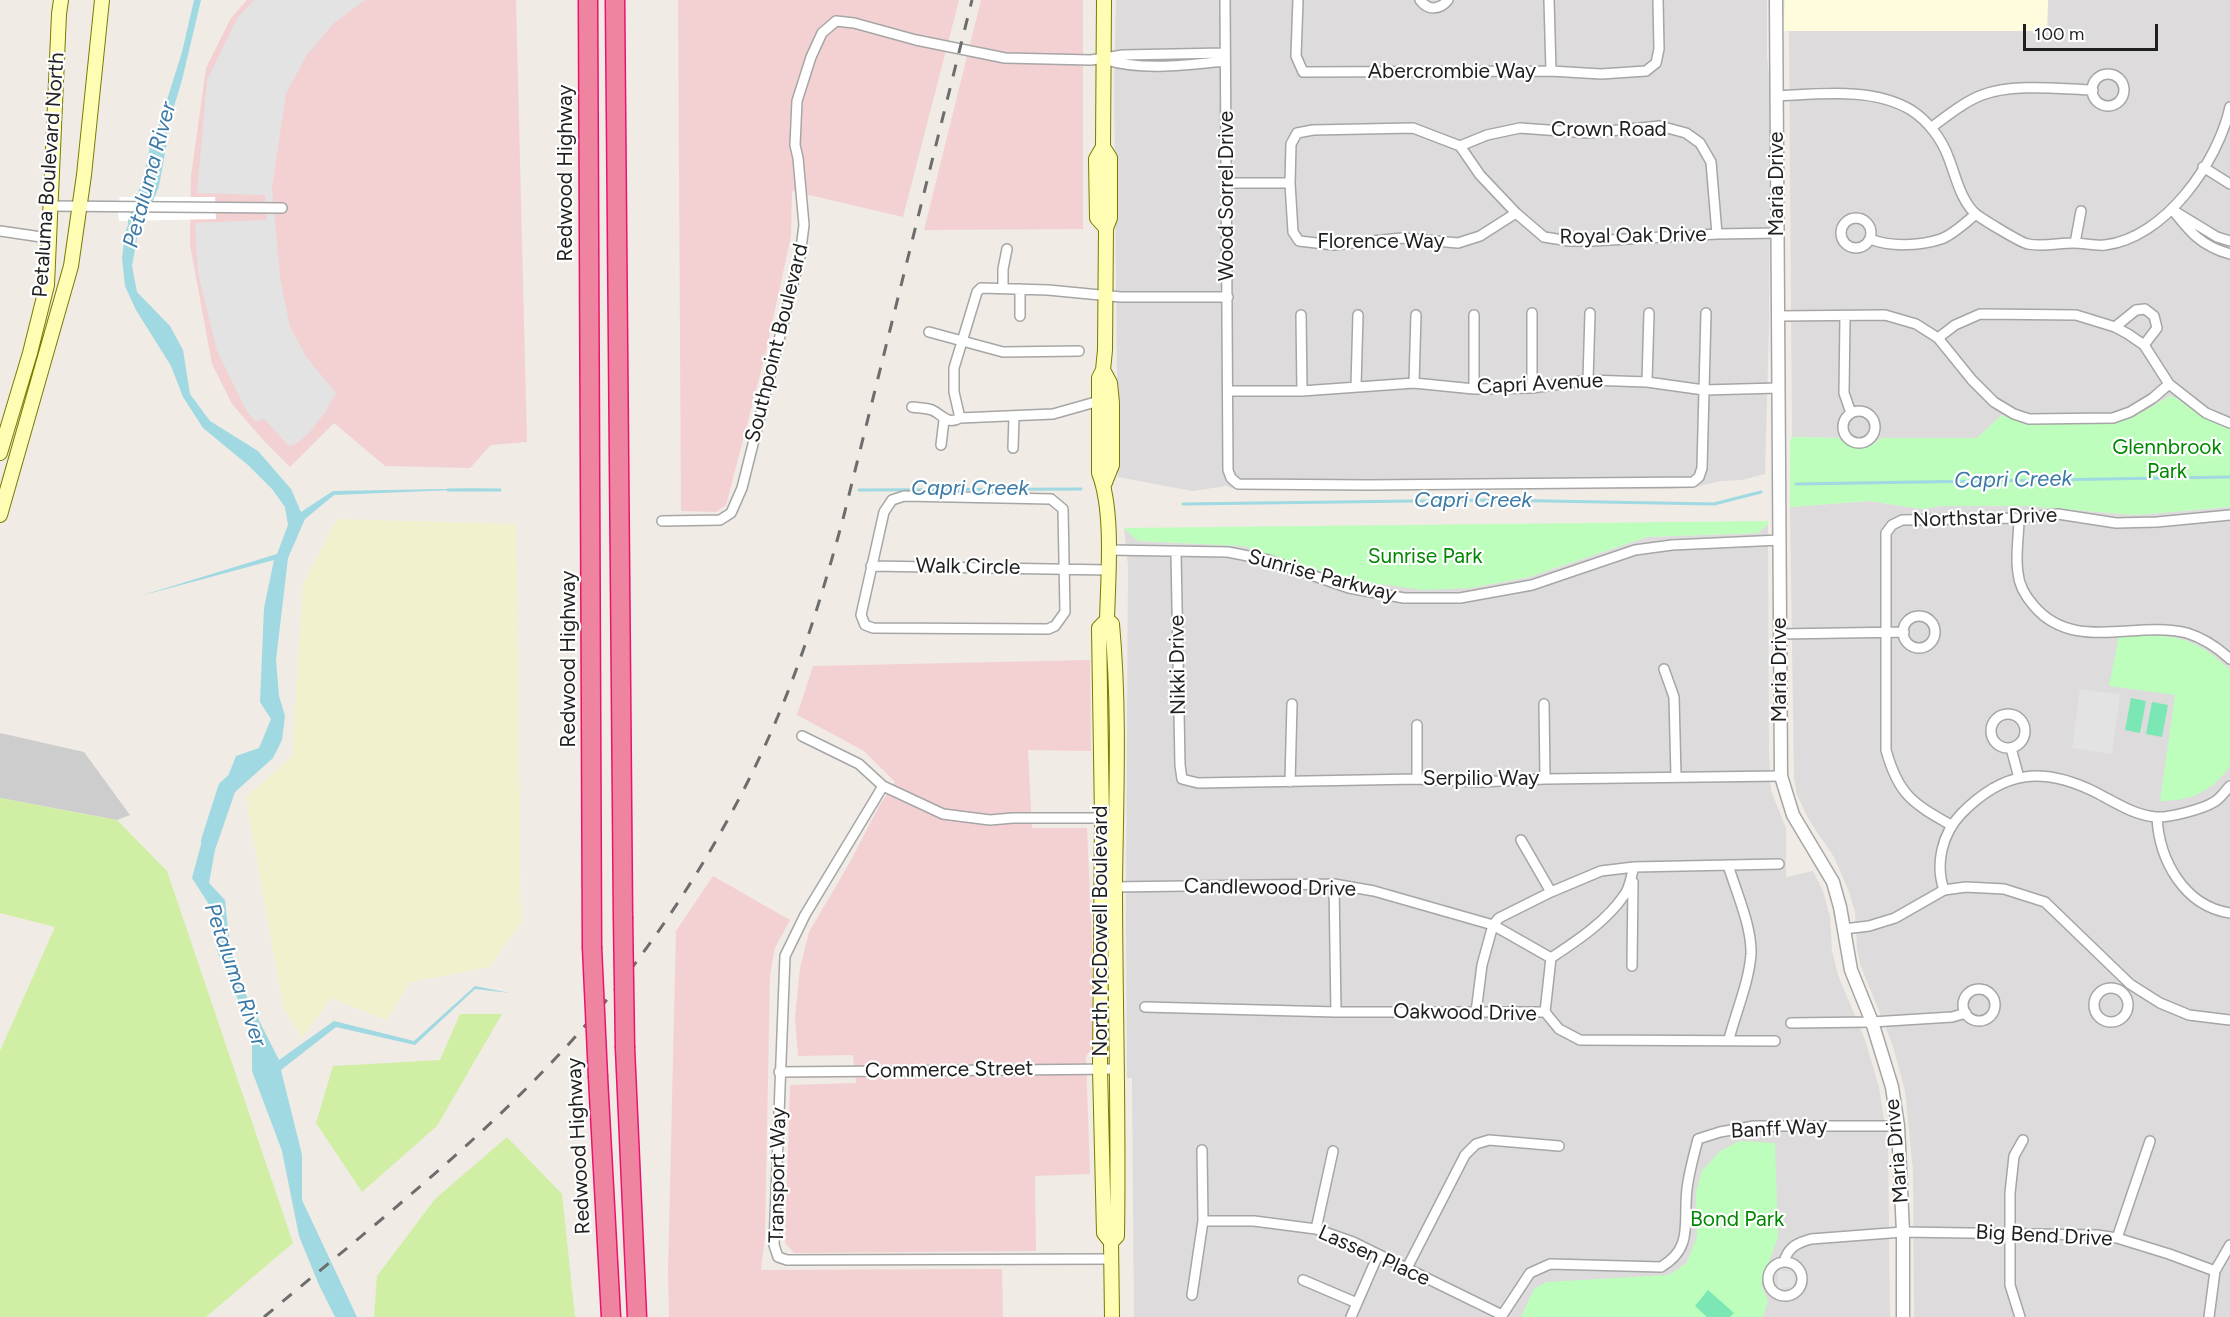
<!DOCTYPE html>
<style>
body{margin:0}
#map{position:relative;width:2230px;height:1317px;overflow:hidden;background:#f0ebe4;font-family:Figtree,sans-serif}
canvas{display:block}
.scale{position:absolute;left:2023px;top:24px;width:135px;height:27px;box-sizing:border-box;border:3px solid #1f1f1f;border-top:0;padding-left:8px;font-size:18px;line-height:21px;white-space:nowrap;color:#1f1f1f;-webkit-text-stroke:4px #fff;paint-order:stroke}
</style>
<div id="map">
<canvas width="2230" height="1317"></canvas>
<div class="scale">100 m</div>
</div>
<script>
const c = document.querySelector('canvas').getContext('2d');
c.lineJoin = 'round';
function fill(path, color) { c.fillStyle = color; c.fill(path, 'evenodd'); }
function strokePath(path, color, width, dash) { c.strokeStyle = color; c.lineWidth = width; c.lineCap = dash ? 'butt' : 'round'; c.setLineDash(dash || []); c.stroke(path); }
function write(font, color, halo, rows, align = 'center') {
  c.font = font + ' Figtree,sans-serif'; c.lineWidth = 4.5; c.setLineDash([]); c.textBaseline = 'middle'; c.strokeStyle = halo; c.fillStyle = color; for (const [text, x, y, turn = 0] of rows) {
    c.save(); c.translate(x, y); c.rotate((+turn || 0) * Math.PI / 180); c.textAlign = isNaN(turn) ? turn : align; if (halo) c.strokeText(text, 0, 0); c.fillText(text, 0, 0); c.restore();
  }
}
const residential = new Path2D(`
 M1116,0H1767V57L1770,86L1769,324L1765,474L1742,480L1720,481L1696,487L1668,489L1238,490L1226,486L1192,491L1118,477L1114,86Z
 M2048,0H2230V428L2202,417L2176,398L2158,402L2148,410L2132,418L2112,422L2024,424L2002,415L1977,438H1881L1869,448L1857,449L1850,447L1840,438L1792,437L1789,31H2047Z
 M1870,501L1921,509L1942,506H2026L2135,515L2230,507V1317H1914L1913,1170L1905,1091L1893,1046L1860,964L1857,948L1855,912L1849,892L1834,857L1809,820L1797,795L1794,778L1790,507Z
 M1768,524L1769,754L1771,791L1786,828V877L1813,871L1823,891L1830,917L1832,951L1838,975L1865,1040L1879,1087L1888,1145L1890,1317H1134L1132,1078H1127L1126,907L1128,566L1124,528L1139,541L1243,546L1345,579L1471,588L1529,577L1647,537L1758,533Z`);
const commercial = new Path2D(`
 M247,0H516L527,442L491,445L470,468L385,466L334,423L290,467L264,441L232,404L212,364L190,245L191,176L206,68L231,18Z
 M678,0H959L903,217L792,191L791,236L765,356L726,505L716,512L681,511Z
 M981,0H1083V229L924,230Z
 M1090,660L1091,751L1028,750L1032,828H1087L1092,942V1049L1086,1056L1090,1174L1035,1176L1036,1251L794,1253L785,1243L790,1085L856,1083L853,1055L798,1056L795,1018L800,968L809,932L850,862L879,806L895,782L864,751L797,715L813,666Z
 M713,876L790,920L775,948L770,975L765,1235L761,1270L1002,1269L1003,1317H669L668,1271L676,931Z`);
const education = new Path2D(`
 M1785,0H2048L2047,31H1783Z`);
const religious = new Path2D(`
 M0,733L84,752L130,815L117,820L0,798Z`);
const farmland = new Path2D(`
 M337,519L516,524L521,923L489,967L410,982L387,1020L331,998L302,1038L283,1007L246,797L292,757L303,584Z`);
const grass = new Path2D(`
 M0,798L117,820L167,871L293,1243L206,1317H0V1051L55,927L0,913Z
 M460,1014H502L437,1126L362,1192L316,1123L333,1066L440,1060Z
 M507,1137L562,1194L575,1317H374L377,1276L435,1199Z`);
const park = new Path2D(`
 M2170,396L2176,398L2202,417L2230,428V507L2135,515L2026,506H1942L1921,509L1870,501L1790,507V441L1792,437L1841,438C1854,453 1867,451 1881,438H1977L2002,415L2024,424L2112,422L2132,418Z
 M1768,521V524L1758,533L1647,537L1529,577L1471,588L1423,590L1345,579L1243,546L1138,541L1124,528Z
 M2119,635C2172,636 2190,632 2230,670V766C2211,792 2192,801 2160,801L2175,695L2109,686Z
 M1740,1141L1775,1143L1778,1237L1761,1284L1768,1301L1763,1317H1521L1534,1289L1546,1282L1668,1275L1677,1270L1687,1262L1697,1236L1696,1192L1702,1171L1720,1151Z`);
const pitch = new Path2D(`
 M2131,698L2146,701L2140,733L2125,730Z
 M2152,702L2168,705L2162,737L2146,734Z
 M1708,1290L1734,1313L1730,1317H1707L1695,1306Z`);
const parking = new Path2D(`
 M254,0H365L334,23L306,56L286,94L272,187L280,278L290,327L307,358L336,393L326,411L309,433L296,444L289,446L264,419L256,422L247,412L217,351L198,273L195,223L267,220L265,195L197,193L207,80L238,17Z
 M2080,689L2120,694L2112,754L2072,748Z
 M1778,1271H1794V1287L1778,1288Z`);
const water = new Path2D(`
 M194,0H201L182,80L166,133L148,179L132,266L137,292L170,326L183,350L190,394L210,421L258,451L291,489L301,512L333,491L499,488L334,495L305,519L288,558L276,660L279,696L285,716L282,740L273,758L235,792L215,850L209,883L225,900L228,930L238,979L279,1060L334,1021L414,1041L475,986L510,993L475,989L415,1045L336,1027L281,1070L302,1155V1200L357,1317H335L319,1285L299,1236L282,1151L252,1071V1032L217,951L210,906L192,878L202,841L223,810L227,779L236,756L259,748L271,719L260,702L264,608L274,560L140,596L277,554L288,525L285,507L272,489L248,465L203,428L183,397L171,366L136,310L125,286L122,258L125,234L182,52Z`);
const pier = new Path2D(`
 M120,197H215L216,219L119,221L117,207Z`);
const stream = new Path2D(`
 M1796,484L2230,477
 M448,490H500
 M859,490L1081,489
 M1183,504L1491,500L1714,504L1761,492`);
const river = new Path2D(`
 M136,221L151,185L160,136
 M209,841L226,788L242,774`);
const minor = new Path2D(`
 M1225,0L1228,470L1231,478L1238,484L1369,485L1693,482L1699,477L1702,468L1706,313
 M1298,0L1296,56L1303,72L1551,71L1601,74L1646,71L1656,63L1659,49L1658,0
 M1420,0C1428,11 1440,10 1448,0
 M1549,0L1551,71
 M1106,60C1144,71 1186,65 1225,61
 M2092 90a16 16 0 1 1 32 0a16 16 0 1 1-32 0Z
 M1777,96C1820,94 1873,87 1911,110C1928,121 1942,139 1949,159C1956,177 1961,202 1977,215C1984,220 2021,243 2028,244C2042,247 2059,243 2073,243C2084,243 2095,246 2105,245C2165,238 2218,162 2230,107
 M1932,127C1948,115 1964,102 1982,95C2013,83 2060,89 2093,90
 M1460,146L1487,135L1520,128L1588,133L1660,126L1686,133L1700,143L1711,162L1717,234
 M2203,167L2230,184
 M1227,183H1290
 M50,206L282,208
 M2172,209C2190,232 2201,246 2230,254
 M2176,212L2217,237L2230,241
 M1516,213L1480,236L1458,243L1402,238L1334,245L1299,241L1293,232L1290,183L1291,144L1297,133L1313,130L1413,128L1460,146L1480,175L1516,213L1544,237L1569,241H1592L1717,234L1778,233
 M1841 233a15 15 0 1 1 30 0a15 15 0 1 1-30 0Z
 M0,231L48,238
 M1870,239C1890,247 1920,246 1941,239C1953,235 1966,222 1976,214
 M2075,243L2081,211
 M1003,288V269L1007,249
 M1301,315L1302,391
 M1020,316V289
 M1778,316L1885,315L1916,324L1938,338L1972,380L1994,402L2014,414L2029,419L2113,418L2130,412L2153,398L2169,384
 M1845,317L1844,393L1851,413
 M2115,327L2136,310L2145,309L2154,316L2157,328L2144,345
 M929,332L1003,352L1079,351
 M1938,338L1955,325L1980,314L2076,315L2115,327L2128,334L2144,345L2169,384L2206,413L2230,423
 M1588,380L1590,313
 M1647,382L1649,313
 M1414,383L1416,315
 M1356,386L1358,315
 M1532,388V313
 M1474,389V315
 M1229,391H1302L1414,383L1474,389L1532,388L1588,380L1647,382L1704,390L1778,388
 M912,407C918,408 926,408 932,410C943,415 947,425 960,418L1053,414L1099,401
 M1843 427a16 16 0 1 1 32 0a16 16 0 1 1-32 0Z
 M960,418L954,392V368L977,292L981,288L1048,290L1121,297H1228
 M941,445L944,420
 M1013,448L1014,417
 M904,496L1051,499L1063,509L1065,612L1055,626L1048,629L873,628L865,625L861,615L884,512L892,500Z
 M2019,518C2019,536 2015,556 2018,573C2019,586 2026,597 2034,606C2074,653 2135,620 2187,633C2203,638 2218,648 2230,659
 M662,521L720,520L731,513L742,488L800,256L804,225L798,158L795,145L797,101L811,57L822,33L836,21L854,23L916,40L1005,58L1091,60L1123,55L1225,53
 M1109,550L1228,552L1268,560L1349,588L1404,598H1460L1532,585L1635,550L1672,545L1780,540
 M1176,552L1180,765L1182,779L1198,783L1417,779L1479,782L1545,779L1781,776
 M871,566L1109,570
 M1903 632a16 16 0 1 1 32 0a16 16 0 1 1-32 0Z
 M1780,634L1904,632
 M1664,669L1674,697L1676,776
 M1544,704L1545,779
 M1991 731a17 17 0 1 1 34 0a17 17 0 1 1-34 0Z
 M1417,725V779
 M802,736L859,764L883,786L943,814L990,820L1013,818H1107
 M2011,748L2019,778
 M1290,782L1292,704
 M883,786L805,915L785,956L774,1245L778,1257L787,1260L1111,1259
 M2157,817C2159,860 2184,906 2230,913
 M1951,825C1912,803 1898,794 1886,750V533L1892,525L1902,520L2019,518L2058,514L2116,523L2157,522L2230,515
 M1521,840L1551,892
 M1728,865C1736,891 1752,927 1751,954C1749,982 1736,1012 1729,1039
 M1334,884L1336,1012
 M1112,887L1334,884L1374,891L1493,925L1499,918L1551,892L1601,871L1634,867L1779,864
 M1944,890C1935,864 1942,834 1961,814C2004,770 2043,766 2097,793C2116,803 2134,815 2156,817C2169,818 2203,809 2214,802C2220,799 2225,791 2230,786
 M1844,929L1869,926L1895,918L1944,890L1966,887L2004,889L2045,902L2130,984L2160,1003L2189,1015L2230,1020
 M1632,966L1633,882
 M2094 1005a17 17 0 1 1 34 0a17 17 0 1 1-34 0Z
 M1963 1005a16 16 0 1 1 32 0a16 16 0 1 1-32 0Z
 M1145,1007L1336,1012H1545L1559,1029L1580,1040L1775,1041
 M1476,1012L1482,965L1493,925L1551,958
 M1545,1012L1551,958C1578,940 1607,921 1625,894C1630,887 1631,876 1634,867
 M1791,1023L1872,1022L1952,1017L1966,1013
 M779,1072L1119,1069
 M1203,1221H1254L1316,1229L1353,1242L1502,1315
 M1316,1229L1333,1151
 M2117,1238L2150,1141
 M1784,1262C1788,1247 1797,1243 1811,1239L1903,1232L2097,1235L2117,1238L2169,1254L2215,1271
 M1768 1279a17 17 0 1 1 34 0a17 17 0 1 1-34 0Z
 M1407,1268L1465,1155L1476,1144L1489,1140L1559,1146
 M1303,1280L1357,1303
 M1192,1295L1203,1221L1202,1150
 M1351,1317L1378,1255
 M1501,1317L1530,1273L1550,1264L1661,1267C1694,1248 1683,1222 1687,1189C1689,1172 1694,1155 1698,1139L1720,1132L1754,1126H1898
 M2020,1317L2010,1285V1193L2014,1156L2023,1140
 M2209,1317L2215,1271L2230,1245`);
const tertiary = new Path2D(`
 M1776,0L1781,776L1793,815L1833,882L1840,907L1851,970L1872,1022L1892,1087L1898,1126L1903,1232V1317`);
const secondary = new Path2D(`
 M1104,0L1103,147L1096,159L1097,218L1106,228
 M1103,147L1110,158V218L1106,228L1105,350L1103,370L1099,378V473C1114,511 1108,578 1107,620L1112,624C1120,710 1116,798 1115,884C1115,1001 1119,1118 1117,1236L1111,1242
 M1103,370L1110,383L1112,403V465L1104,485
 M0,453L30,353L47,285L59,14L61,0
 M0,515L71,266L84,175L102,0
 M1107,620L1099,628L1102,818L1100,1069L1104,1233L1111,1242L1112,1317`);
const motorway = new Path2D(`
 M588,0L592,947
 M615,0L623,917
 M625,1048L637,1317
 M598,1077L611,1317`);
const rail = new Path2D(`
 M264,1317C362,1235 464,1155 552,1062C644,966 727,838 778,716C805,652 825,585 843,519L972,0`);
const motorwayBridge = new Path2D(`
 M623,917L625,1048
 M592,947L598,1077`);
const streetNames = [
 ["Abercrombie Way",1452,72],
 ["Crown Road",1609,130],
 ["Redwood Highway",566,173,-90],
 ["Petaluma Boulevard North",49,175,-86],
 ["Maria Drive",1777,184,-90],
 ["Wood Sorrel Drive",1227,196,-90],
 ["Royal Oak Drive",1633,236,-1],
 ["Florence Way",1381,242],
 ["Southpoint Boulevard",777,343,-76],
 ["Capri Avenue",1540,384,-3],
 ["Northstar Drive",1985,518,-2],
 ["Walk Circle",968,567,1],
 ["Sunrise Parkway",1322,576,15],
 ["Redwood Highway",569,659,-90],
 ["Nikki Drive",1178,665,-91],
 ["Maria Drive",1780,670,-90],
 ["Serpilio Way",1481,779],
 ["Candlewood Drive",1270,888,1],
 ["North McDowell Boulevard",1101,931,-90],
 ["Oakwood Drive",1465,1013,1],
 ["Commerce Street",949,1070,-1],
 ["Banff Way",1779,1129,-3],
 ["Redwood Highway",579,1146,-93],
 ["Maria Drive",1897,1151,-95],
 ["Transport Way",778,1175,-89],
 ["Big Bend Drive",2044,1236,3],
 ["Lassen Place",1374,1256,24]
];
const parkNames = [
 ["Glennbrook",2167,448],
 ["Park",2167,472],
 ["Sunrise Park",1425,557],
 ["Bond Park",1737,1220]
];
const waterNames = [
 ["Petaluma River",150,175,-75],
 ["Capri Creek",2013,480,-1],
 ["Capri Creek",970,489],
 ["Capri Creek",1473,501],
 ["Petaluma River",235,975,71]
];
fill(residential, '#dddbdb');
fill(commercial, '#f3d1d3');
fill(education, '#fffcde');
fill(religious, '#cdcdcd');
fill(farmland, '#f1f1cd');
fill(grass, '#d0efa5');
fill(park, '#bdfebd');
fill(pitch, '#7ae7b4');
fill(parking, '#e3e3e3');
fill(water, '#a0d9e2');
fill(pier, '#fff');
strokePath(stream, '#a0d9e2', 3);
strokePath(river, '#a0d9e2', 16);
strokePath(minor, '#a6a6a6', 12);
strokePath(tertiary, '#a6a6a6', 15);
strokePath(secondary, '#787b00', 16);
strokePath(motorway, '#ec136f', 21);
strokePath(minor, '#fff', 9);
strokePath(tertiary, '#fff', 12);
strokePath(secondary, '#fffdb3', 14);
strokePath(motorway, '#ef84a1', 18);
strokePath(rail, '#6d6d6d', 3, [12, 12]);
strokePath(motorwayBridge, '#ec136f', 21, []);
strokePath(motorwayBridge, '#ef84a1', 18);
write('21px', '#1f1f1f', '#fff', streetNames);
write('21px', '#018801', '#fff', parkNames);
write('italic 22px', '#3c7aa7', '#fff', waterNames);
</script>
